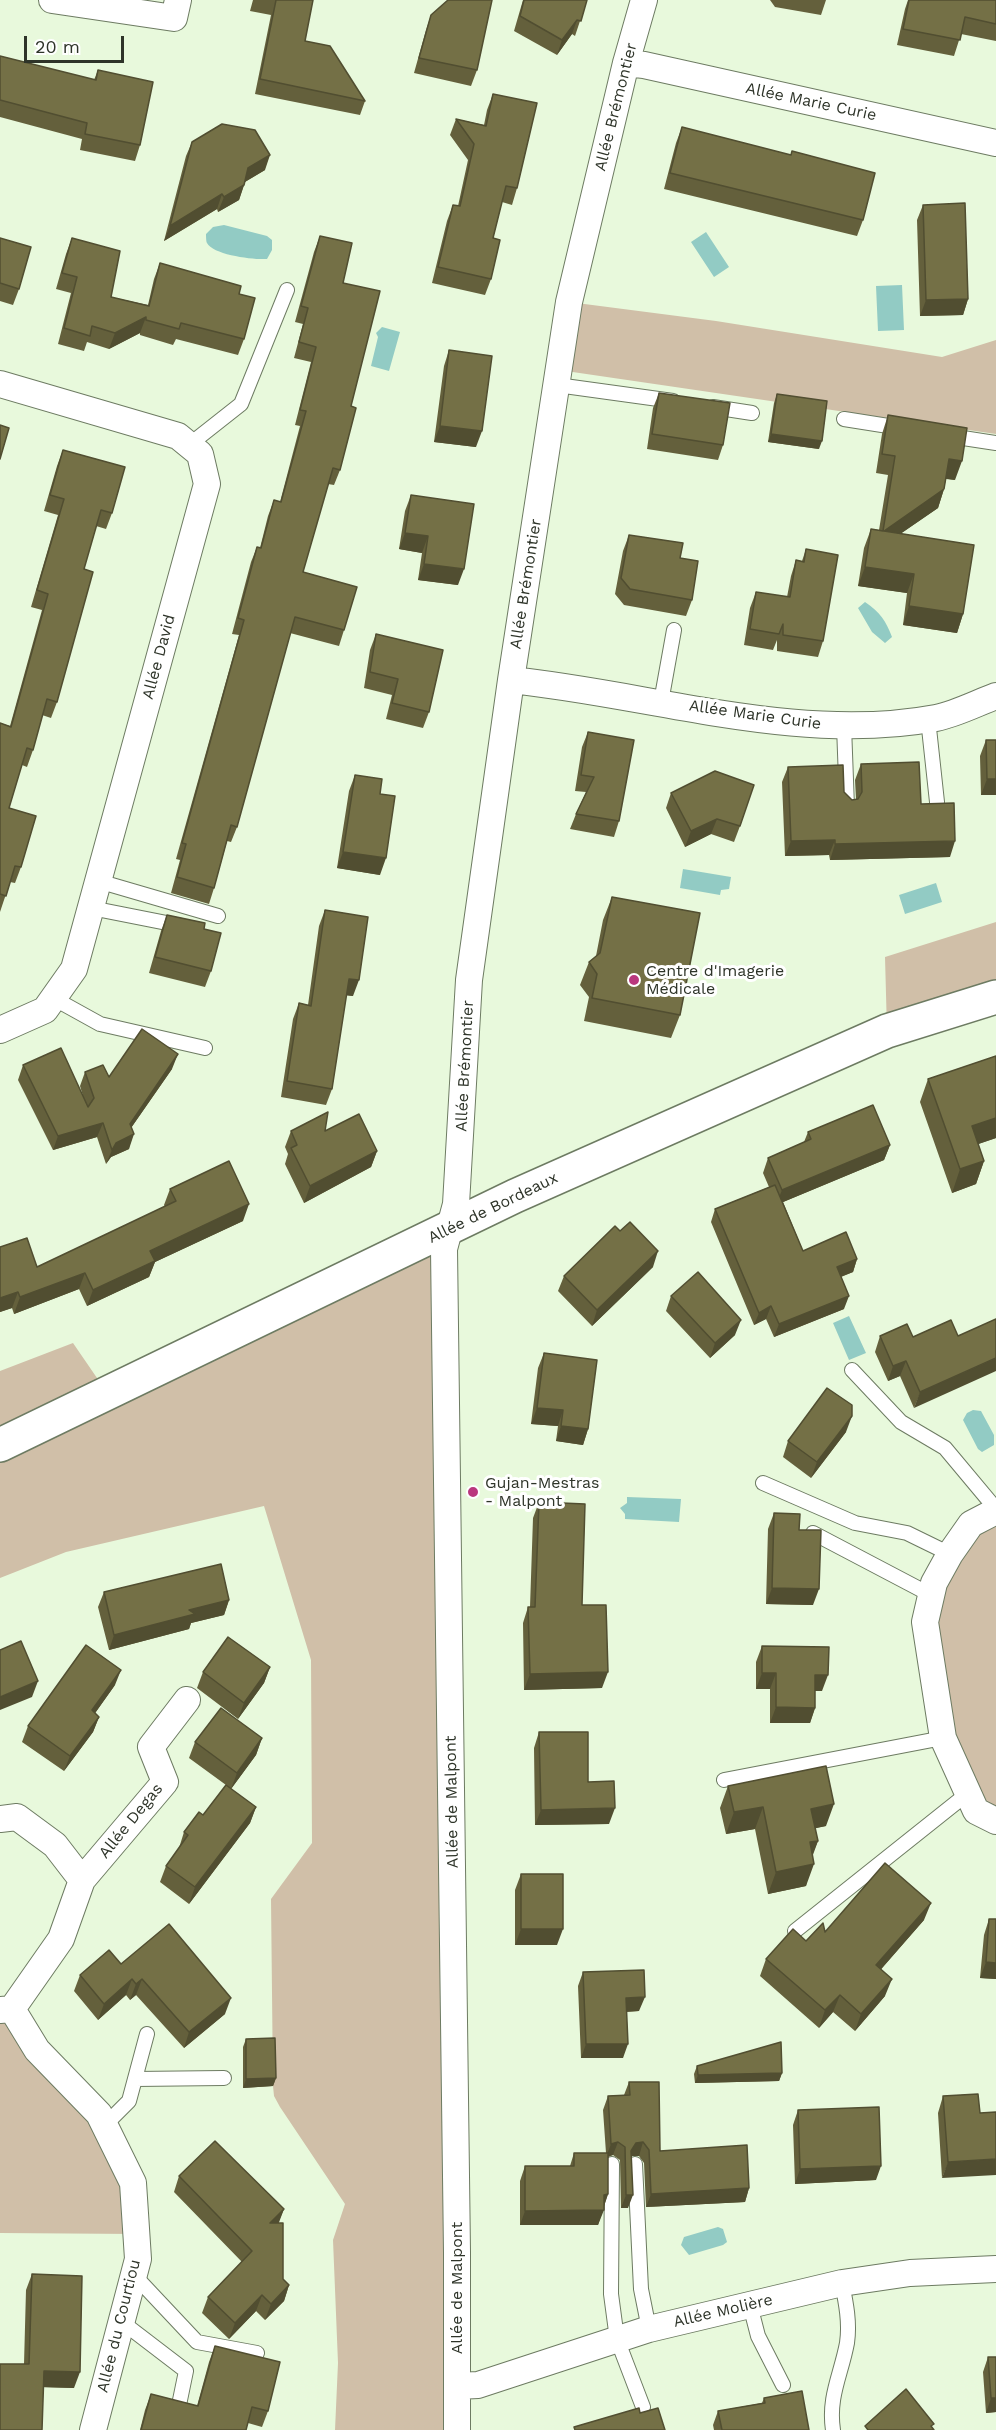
<!DOCTYPE html>
<meta charset="utf-8">
<style>
body{margin:0}
#map{position:relative;width:996px;height:2430px;overflow:hidden;background:#e8f9dc;font-family:"Work Sans",sans-serif}
canvas{display:block}
.scale{position:absolute;left:24px;top:36px;width:100px;height:27px;box-sizing:border-box;border:3px solid #2e3429;border-top:0;padding-left:8px;font-size:18px;line-height:21px;white-space:nowrap;color:#2e3429;-webkit-text-stroke:4px #fff;paint-order:stroke}
</style>
<div id="map">
<canvas width="996" height="2430"></canvas>
<div class="scale">20 m</div>
</div>
<script>
const c = document.querySelector('canvas').getContext('2d');
c.lineJoin = 'round';
function fill(path, color) { c.fillStyle = color; c.fill(path, 'evenodd'); }
function strokePath(path, color, width, dash) { c.strokeStyle = color; c.lineWidth = width; c.lineCap = dash ? 'butt' : 'round'; c.setLineDash(dash || []); c.stroke(path); }
function write(font, color, halo, rows, align = 'center') {
  c.font = font + ' "Work Sans",sans-serif'; c.lineWidth = 6; c.setLineDash([]); c.textBaseline = 'middle'; c.strokeStyle = halo; c.fillStyle = color; for (const [text, x, y, turn = 0] of rows) {
    c.save(); c.translate(x, y); c.rotate((+turn || 0) * Math.PI / 180); c.textAlign = isNaN(turn) ? turn : align; if (halo) c.strokeText(text, 0, 0); c.fillText(text, 0, 0); c.restore();
  }
}
const green = new Path2D(`
 M569,302L716,321L942,357L996,340V434L559,370Z
 M996,922V997L887,1031L885,957Z
 M450,1229L457,2430H335L338,2363L333,2240L345,2204L280,2107L274,2096L273,2086L271,1899L312,1843L311,1660L264,1506L66,1552L0,1578V1371L73,1343L108,1394Z
 M996,1511V1821L943,1738L934,1583Z
 M0,2010L99,2114L137,2234L0,2233Z`);
const water = new Path2D(`
 M224,225L267,236L272,240V250L267,259C254,260 213,255 207,243C206,242 206,234 206,234L213,227Z
 M706,232L729,267L714,277L691,242Z
 M902,285L904,330L878,331L876,286Z
 M382,327L400,332L389,371L371,366L378,337L376,333Z
 M865,602C880,612 886,621 892,637L885,643L872,632L858,608Z
 M683,869L731,877L729,889L721,890L720,895L680,888Z
 M936,883L942,902L905,914L899,895Z
 M849,1316L866,1353L849,1360L833,1323Z
 M973,1410L981,1411L994,1435V1445L982,1452L978,1449L963,1420L967,1413Z
 M627,1497L681,1499L679,1522L625,1519V1514L620,1508L627,1503Z
 M718,2227L723,2229L727,2242L723,2245L689,2255L681,2245L684,2237Z`);
const lane = new Path2D(`
 M557,385L673,401
 M713,407L752,413
 M844,419L901,428
 M950,436L996,443
 M189,445L241,404L287,290
 M661,702L674,630
 M928,719L937,802
 M844,726L847,807
 M98,881L218,916
 M91,908L182,926
 M53,998L100,1024L205,1048
 M852,1370L901,1422L945,1448L996,1509
 M763,1483L855,1523L907,1533L950,1554
 M813,1533L931,1595
 M724,1780L943,1738
 M795,1931L967,1794
 M135,2079L224,2078
 M105,2125L129,2101L147,2034
 M612,2164L611,2294L617,2339L643,2407
 M635,2164L641,2289L649,2329
 M134,2275L197,2342L257,2353
 M750,2305L758,2336L783,2385
 M122,2322L186,2371L179,2405
 M833,2430C828,2397 841,2375 847,2343C850,2323 846,2303 842,2283`);
const street = new Path2D(`
 M52,0L174,18L178,0
 M626,63L644,65L996,143
 M0,384L178,436L200,454L207,484L74,969L45,1010L0,1030
 M511,680C649,694 798,744 936,718C956,714 977,703 996,696
 M996,1511L971,1524L950,1554L934,1583L925,1622L943,1738L976,1811L996,1821
 M0,1819L17,1817L55,1845L82,1880L61,1939L12,2009L0,2010
 M82,1880L165,1782L151,1747L187,1700
 M12,2009L37,2050L99,2114L133,2183L138,2259L93,2430
 M457,2386L478,2385L649,2329L842,2283L910,2273L996,2269
 M457,2430V2252L444,1249L456,1204L469,980L511,680L569,302L626,63L644,0`);
const secondary = new Path2D(`
 M0,1445L515,1196L887,1031L996,997`);
const wall = new Path2D(`
 M253,0H313L305,41L365,101L360,115L255,94L271,15L250,11Z
 M523,0H587L575,36L572,34L557,55L514,31Z
 M770,0H826L821,15L775,7Z
 M908,0H996V41L961,34L954,56L897,45L905,9Z
 M431,15L477,70L471,86L414,73L426,30Z
 M0,56L94,80L98,70L140,145L135,161L80,150L82,139L0,117Z
 M493,94L517,188L512,205L502,202L493,238L491,279L485,295L432,283L447,221L453,205L458,206L468,160L450,135L456,119L484,125L487,110Z
 M682,127L863,220L857,236L664,189L676,143Z
 M192,142L265,170L245,182L239,200L218,212L217,209L164,241L186,156Z
 M923,205L968,299L963,315L920,316L917,220Z
 M320,236L343,283L351,406L340,470L334,485L328,484L303,572L344,630L339,646L290,633L237,827L231,842L227,841L214,888L209,904L171,893L180,860L176,859L239,635L232,634L251,562L257,547L260,548L268,516L274,500L280,502L300,426L295,425L311,362L294,358L303,324L295,322L314,252Z
 M0,238L19,289L13,305L0,301Z
 M72,238L111,297L148,305L154,279L160,263L239,294L244,339L238,355L176,339L173,345L140,335V333L109,349L87,342L84,351L58,344L71,293L56,289L66,254Z
 M449,350L476,447L434,442L444,366Z
 M659,393L723,445L718,460L647,449L653,408Z
 M777,394L819,449L768,442L774,403Z
 M888,415L955,480L946,479L944,489L938,508L900,534L963,614L957,633L903,625L907,593L858,586L864,548L871,529L879,530L888,475L876,473L882,434Z
 M63,450L112,513L106,529L96,526L84,569L57,702L51,718L42,715L33,750L27,767L22,765L9,808L21,867L15,883L10,882L0,912V723L10,726L42,610L31,607L58,515L44,511L57,466Z
 M411,495L458,585L418,580L422,553L399,549L405,511Z
 M629,535L680,558L692,600L686,616L624,605L615,594L623,551Z
 M806,549L823,641L818,657L777,651V640L773,650L744,645L750,608L756,592L787,597L791,576L796,560L802,561Z
 M376,634L429,712L423,728L386,719L392,695L364,688L370,650Z
 M588,732L619,821L614,837L570,829L576,814L586,792L575,791L582,747Z
 M986,740L996,795H981L980,756Z
 M861,764L921,804L950,857L830,860L829,855L785,856L782,782L788,767L844,792L852,800L856,799L855,780Z
 M355,775L380,875L337,868L349,791Z
 M671,793L740,826L734,842L711,834L685,847L666,808Z
 M612,897L680,1015L671,1038L584,1021L589,997L580,985L589,962L596,956L603,920Z
 M325,910L353,996L346,995L332,1089L326,1105L281,1097L293,1019L299,1003L308,1005L319,926Z
 M167,915L204,929L211,971L205,987L149,973L161,931Z
 M996,1056V1138L978,1144L984,1161L976,1184L952,1193L920,1102L928,1079Z
 M23,1065L83,1096L80,1086L85,1072L109,1077L172,1069L131,1128L129,1149L111,1157L106,1164L97,1137L53,1150L18,1080Z
 M291,1131H325L377,1151L371,1167L304,1203L285,1164L288,1154L285,1147Z
 M808,1132L890,1145L884,1160L783,1202L803,1251L857,1259L853,1272L841,1277L844,1309L774,1337L766,1319L754,1325L711,1222L715,1209L769,1187L763,1173L768,1158L804,1142Z
 M170,1189L243,1221L155,1262L149,1277L87,1306L79,1289L14,1314L12,1308L0,1312V1247L37,1267L165,1207L164,1205Z
 M620,1231L653,1267L592,1326L558,1291L564,1276Z
 M671,1296L735,1335L710,1358L666,1311Z
 M951,1320L914,1408L900,1376L888,1381L875,1352L880,1336L913,1337Z
 M544,1353L588,1429L583,1445L556,1441L558,1426L531,1424L538,1368Z
 M846,1432L811,1478L783,1457L788,1441Z
 M539,1502L582,1605L602,1688L524,1690L523,1623L528,1607H530L533,1518Z
 M774,1513L799,1530L813,1605L766,1604L768,1529Z
 M104,1592L229,1600L224,1615L191,1623L189,1629L109,1650L98,1607Z
 M762,1646L822,1691H815V1708L810,1723H770V1689H756V1662Z
 M270,1667L264,1683L238,1719L197,1688L203,1672Z
 M115,1685L95,1713L99,1717L93,1732L64,1771L22,1742L28,1726Z
 M539,1732L588,1782L609,1824L535,1825L534,1748Z
 M262,1738L256,1755L231,1789L256,1807L250,1823L189,1904L160,1882L166,1866L179,1848L184,1832L203,1815L226,1785L189,1758L195,1742Z
 M728,1786L826,1826L815,1828L818,1841L812,1855L806,1886L768,1894L755,1829L726,1834L720,1808Z
 M521,1874L557,1945H515V1890Z
 M989,1919L996,1979L980,1978L984,1935Z
 M924,1920L881,1969L885,1996L855,2031L833,2012L819,2028L760,1976L766,1959L825,1932Z
 M121,1964L225,2014L184,2048L136,1995L130,2000L126,1995L98,2020L74,1991L80,1975Z
 M583,1972L639,2011L626,2012L623,2058H581L578,1986Z
 M246,2039L276,2078L273,2086L243,2088V2047Z
 M697,2066L782,2073L779,2081L695,2083L694,2074Z
 M629,2082L660,2151L749,2188L745,2202L646,2207L644,2163L639,2156H631L628,2208H621L620,2160L613,2155L608,2157V2194L598,2225H520V2181L525,2166H570L574,2153H606L603,2110L608,2096L624,2095Z
 M978,2094L942,2178L938,2113L943,2096Z
 M798,2110L876,2180L795,2184L793,2125Z
 M179,2176L284,2209L278,2223L283,2279L289,2285L284,2301L265,2320L256,2311L229,2339L202,2313L208,2297L242,2262L174,2192Z
 M32,2274L74,2388L43,2387L24,2364L26,2290Z
 M215,2346L268,2411L262,2427L248,2423L246,2430H140L145,2410L151,2394L197,2406L209,2362Z
 M988,2357L996,2412L986,2413L983,2372Z
 M764,2398L809,2430H714L713,2425L718,2411L762,2403Z`);
const shadedWall = new Path2D(`
 M577,20L572,34L557,55L562,40Z
 M270,155L265,170L243,183L248,168Z
 M244,185L239,200L218,212L224,197Z
 M222,194L217,209L164,241L170,226Z
 M968,299L963,315L920,316L926,300Z
 M146,317L140,333L109,349L115,333Z
 M440,426L482,431L476,447L434,442Z
 M771,434L822,441L819,449L768,442Z
 M949,459L962,461L955,480L942,478Z
 M944,489L938,508L877,550L884,531Z
 M405,533L428,536L422,553L399,549Z
 M424,564L464,569L458,585L418,580Z
 M865,567L914,574L907,593L858,586Z
 M909,606L963,614L957,633L903,625Z
 M987,779H996V795H981Z
 M717,819L711,834L685,847L691,831Z
 M835,840L829,855L785,856L791,841Z
 M955,841L950,857L830,860L835,844Z
 M343,852L386,858L380,875L337,868Z
 M349,979L359,980L353,996L343,995Z
 M178,1054L172,1069L124,1138L130,1124Z
 M996,1118V1138L964,1149L972,1126Z
 M103,1123L97,1137L53,1150L58,1136Z
 M134,1134L129,1149L111,1157L106,1164L112,1150L116,1143Z
 M890,1145L884,1160L776,1205L782,1190Z
 M377,1151L371,1167L304,1203L310,1186Z
 M984,1161L976,1184L952,1193L960,1169Z
 M249,1204L243,1221L155,1262L149,1277L87,1306L93,1290L150,1251Z
 M658,1251L653,1267L592,1326L597,1310Z
 M857,1259L853,1272L832,1280L837,1267Z
 M85,1273L79,1289L14,1314L20,1297Z
 M18,1292L12,1308L0,1312V1298Z
 M849,1296L844,1309L774,1337L779,1324Z
 M771,1306L766,1319L754,1325L759,1313Z
 M741,1320L735,1335L710,1358L715,1343Z
 M996,1358V1371L914,1408L920,1392Z
 M906,1361L900,1376L888,1381L893,1366Z
 M537,1408L563,1410L558,1426L531,1424Z
 M852,1416L846,1432L811,1478L817,1462Z
 M561,1426L588,1429L583,1445L556,1441Z
 M772,1588L819,1589L813,1605L766,1604Z
 M229,1600L224,1615L191,1623L189,1629L109,1650L114,1635L189,1610Z
 M270,1667L264,1683L238,1719L244,1703Z
 M121,1670L115,1685L86,1726L92,1710Z
 M608,1672L602,1688L524,1690L530,1674Z
 M762,1673H776L770,1689H756Z
 M815,1675H828L822,1691H810Z
 M38,1681L32,1697L0,1710V1697Z
 M776,1707L815,1708L810,1723H770Z
 M99,1717L93,1732L64,1771L70,1756Z
 M262,1738L256,1755L231,1789L237,1773Z
 M834,1804L826,1826L803,1831L811,1809Z
 M256,1807L250,1823L189,1904L195,1887Z
 M763,1807L755,1829L726,1834L734,1812Z
 M615,1808L609,1824L535,1825L541,1810Z
 M818,1841L810,1863V1842Z
 M814,1864L806,1886L768,1894L776,1872Z
 M931,1903L924,1920L870,1982L876,1965Z
 M521,1929H563L557,1945H515Z
 M986,1962L996,1963V1979L980,1978Z
 M132,1979L126,1995L98,2020L104,2004Z
 M142,1979L136,1995L130,2000L136,1984Z
 M892,1979L885,1996L855,2031L861,2014Z
 M840,1995L833,2012L819,2028L825,2010Z
 M645,1997L639,2011L621,2012L626,1998Z
 M231,1998L225,2014L184,2048L189,2032Z
 M586,2044H628L623,2058H581Z
 M782,2073L779,2081L695,2083L698,2075Z
 M276,2078L273,2086L243,2088L246,2079Z
 M618,2142L613,2155L606,2157L611,2144Z
 M643,2142L639,2156H631V2151L636,2143Z
 M996,2159V2175L942,2178L948,2162Z
 M881,2166L876,2180L795,2184L800,2169Z
 M749,2188L745,2202L646,2207L651,2194Z
 M608,2194L603,2209L604,2195Z
 M626,2195H633L628,2208H621Z
 M284,2209L278,2225L270,2223Z
 M604,2210L598,2225H520L525,2211Z
 M289,2285L284,2301L265,2320L271,2304Z
 M262,2295L256,2311L229,2339L235,2323Z
 M44,2371L80,2372L74,2388L38,2387Z
 M991,2398H996V2412L986,2413Z`);
const building = new Path2D(`
 M276,0H313L305,41L330,46L365,101L260,79Z
 M448,0H492L477,70L419,58L431,15Z
 M524,0H587L581,21L577,20L562,40L520,16Z
 M909,0H996V24L965,17L960,40L903,29Z
 M0,56L96,80L98,70L153,82L140,145L85,134L87,123L0,100Z
 M493,94L537,103L517,188L506,186L493,238L500,240L491,279L438,267L453,205L460,206L474,144L456,119L486,126Z
 M222,124L255,130L270,155L248,168L244,185L224,197L222,194L170,226L192,142Z
 M682,127L791,155L792,151L875,173L863,220L670,173Z
 M965,203L968,299L926,300L923,205Z
 M320,236L352,243L343,283L380,291L351,406L356,408L340,470L333,468L303,572L357,587L344,630L295,617L237,827L231,825L214,888L177,877L186,844L182,843L244,620L238,618L257,547L261,548L274,500L281,502L306,411L300,410L316,347L299,342L308,308L301,306Z
 M0,238L31,247L19,289L0,283Z
 M72,238L120,251L111,297L149,306L160,263L241,286L239,294L255,298L244,339L181,323L179,329L146,320V317L115,333L92,326L90,336L64,328L77,277L62,273Z
 M449,350L492,356L482,431L440,426Z
 M659,393L730,403L723,445L652,434Z
 M777,394L827,401L822,441L771,434Z
 M888,415L967,428L962,461L949,459L944,489L884,531L974,545L963,614L909,606L914,574L865,567L871,529L883,531L895,456L882,454Z
 M0,425L9,428L0,459Z
 M63,450L125,467L112,513L101,510L84,569L93,572L57,702L47,699L33,750L27,748L9,808L36,816L21,867L15,866L6,896L0,894V723L11,727L48,594L37,590L64,499L50,495Z
 M411,495L474,504L464,569L424,564L428,536L405,533Z
 M629,535L683,543L680,558L698,561L692,600L630,589L621,578Z
 M806,549L838,555L823,641L783,635V624L779,634L750,629L756,592L790,597L796,560L804,562Z
 M376,634L443,650L429,712L392,703L398,679L370,672Z
 M588,732L634,740L619,821L576,814L594,777L581,775Z
 M986,740H996V779H987Z
 M919,762L921,804L954,803L955,841L835,844V840L791,841L788,767L843,765L844,792L852,800L858,799L862,792L861,764Z
 M715,771L754,785L740,826L717,819L691,831L671,793Z
 M355,775L382,779L380,794L395,796L386,858L343,852Z
 M612,897L700,913L680,1015L592,998L597,974L589,962L600,953Z
 M325,910L368,917L359,980L349,979L332,1089L287,1081L299,1003L311,1006Z
 M167,915L205,923L204,929L221,933L211,971L155,957Z
 M142,1029L178,1054L130,1124L134,1134L116,1143L112,1150L103,1123L58,1136L23,1065L61,1048L88,1107L94,1098L85,1072L103,1065L109,1077Z
 M996,1056V1118L972,1126L984,1161L960,1169L928,1079Z
 M873,1105L890,1145L782,1190L768,1158L811,1139L808,1132Z
 M328,1112L325,1131L359,1114L377,1151L310,1186L291,1148L297,1145L291,1131Z
 M229,1161L249,1204L150,1251L155,1261L93,1290L85,1273L20,1297L18,1292L0,1298V1247L27,1238L37,1267L176,1201L170,1189Z
 M775,1185L803,1251L846,1232L857,1259L837,1267L849,1296L779,1324L771,1306L759,1313L715,1209Z
 M630,1222L658,1251L597,1310L564,1276L615,1226L620,1231Z
 M698,1272L741,1320L715,1343L671,1296Z
 M996,1319V1358L920,1392L906,1361L893,1366L880,1336L907,1324L913,1337L951,1320L958,1336Z
 M544,1353L597,1360L588,1429L561,1426L563,1410L537,1408Z
 M827,1388L852,1405V1416L817,1462L788,1441Z
 M539,1502L585,1504L582,1605H606L608,1672L530,1674L528,1607H535Z
 M774,1513L800,1514L799,1530H821L819,1589L772,1588Z
 M221,1564L229,1600L189,1610L195,1614L114,1635L104,1592Z
 M228,1637L270,1667L244,1703L203,1672Z
 M21,1641L38,1681L0,1697V1650Z
 M86,1645L121,1670L92,1710L99,1717L70,1756L28,1726Z
 M762,1646L829,1647L828,1675H815V1708L776,1707V1673H762Z
 M221,1708L262,1738L237,1773L195,1742Z
 M539,1732H588V1782L614,1781L615,1808L541,1810Z
 M826,1766L834,1804L811,1809L818,1841L810,1842L814,1864L776,1872L763,1807L734,1812L728,1786Z
 M226,1785L256,1807L195,1887L166,1866L188,1835L184,1832L199,1812L203,1815Z
 M885,1863L931,1903L876,1965L892,1979L861,2014L840,1995L825,2010L766,1959L793,1929L806,1941L823,1923L825,1932Z
 M521,1874H563V1929H521Z
 M989,1919H996V1963L986,1962Z
 M169,1924L231,1998L189,2032L142,1979L136,1984L132,1979L104,2004L80,1975L109,1950L121,1964Z
 M644,1970L645,1997L626,1998L628,2044H586L583,1972Z
 M275,2038L276,2078L246,2079V2039Z
 M781,2042L782,2073L698,2075L697,2066Z
 M629,2082H659L660,2151L747,2145L749,2188L651,2194L649,2150L643,2142L636,2143L631,2151L633,2195H626L625,2147L618,2142L611,2144L608,2096L630,2095Z
 M978,2094L980,2113L996,2112V2159L948,2162L943,2096Z
 M879,2107L881,2166L800,2169L798,2110Z
 M215,2141L284,2209L270,2223H283V2279L289,2285L271,2304L262,2295L235,2323L208,2297L252,2251L179,2176Z
 M574,2153H608V2194L604,2195V2210L525,2211V2166H574Z
 M32,2274L82,2276L80,2372L44,2371L42,2430H0V2364H29Z
 M215,2346L280,2362L268,2411L252,2407L246,2430H141L151,2394L198,2406Z
 M988,2357H996V2398H991Z
 M906,2389L934,2424L931,2426L934,2430H868L865,2426Z
 M802,2391L809,2430H722L718,2411L765,2403L764,2398Z
 M639,2408L640,2413L658,2408L665,2430H575L574,2427Z`);
const markers = [
 [634,980,6,"#ba377e"],
 [473,1492,6,"#ba377e"]
];
const streetNames = [
 ["Allée Marie Curie",811,102,12],
 ["Allée Brémontier",616,107,-76],
 ["Allée Brémontier",526,584,-81],
 ["Allée David",159,657,-75],
 ["Allée Marie Curie",755,715,8],
 ["Allée Brémontier",465,1066,-87],
 ["Allée de Bordeaux",493,1208,-26],
 ["Allée de Malpont",452,1802,-91],
 ["Allée Degas",131,1821,-51],
 ["Allée de Malpont",457,2288,-90],
 ["Allée Molière",723,2311,-13],
 ["Allée du Courtiou",119,2326,-76]
];
const poiNames = [
 ["Centre d'Imagerie",646,971],
 ["Médicale",646,989],
 ["Gujan-Mestras",485,1483],
 ["- Malpont",485,1501]
];
fill(green, '#d0bfa8');
fill(water, '#92cbc4');
strokePath(lane, '#6d7b62', 16);
strokePath(street, '#6d7b62', 28);
strokePath(secondary, '#6d7b62', 36);
strokePath(lane, '#fff', 14);
strokePath(street, '#fff', 26);
strokePath(secondary, '#fff', 33);
fill(wall, '#64603c');
fill(shadedWall, '#514e31');
fill(building, '#747046');
strokePath(building, '#514e31', 1.5);
for (const [x, y, r, color] of markers) { const dot = new Path2D(); dot.arc(x, y, r, 0, 2 * Math.PI); c.fillStyle = color; c.fill(dot); strokePath(dot, '#fff', 2); }
write('16px', '#2e3429', '#fff', streetNames);
write('16px', '#2e3429', '#fff', poiNames, 'left');
</script>
